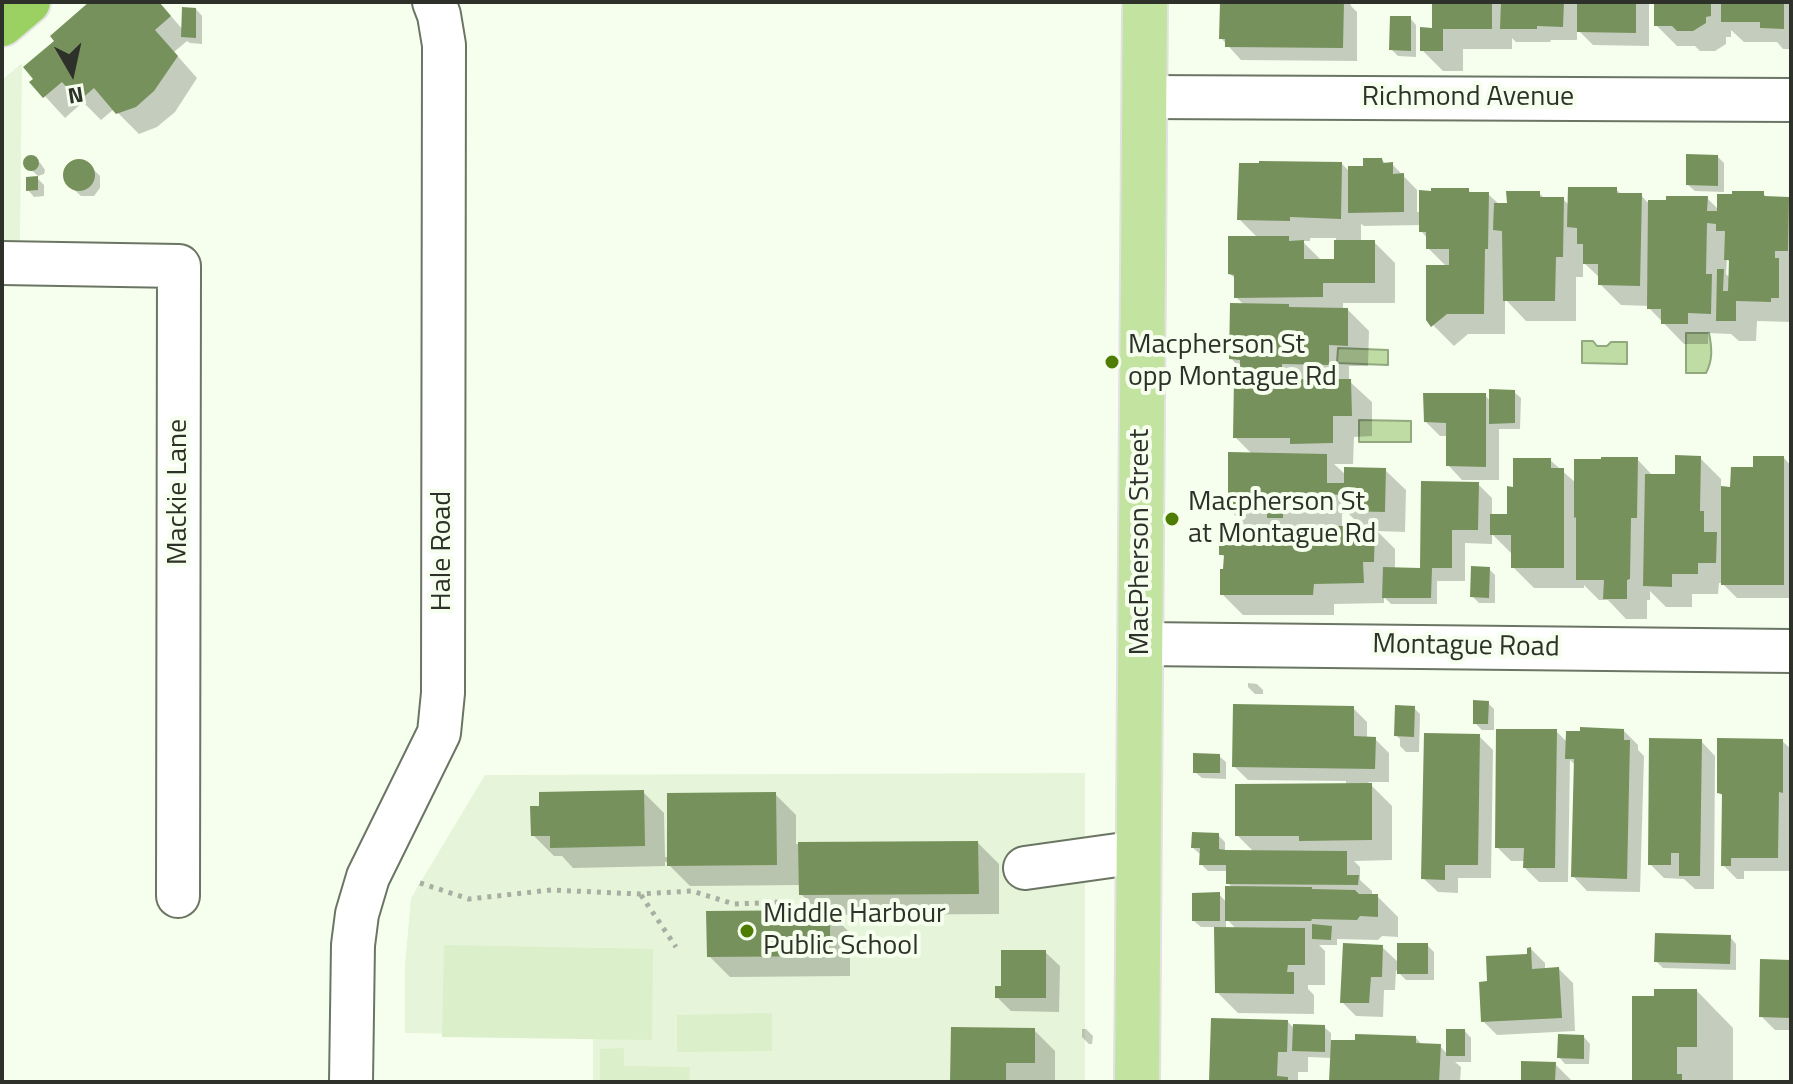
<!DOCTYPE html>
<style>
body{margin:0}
#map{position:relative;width:1793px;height:1084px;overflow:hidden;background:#f6ffee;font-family:"Titillium Web",sans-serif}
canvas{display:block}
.frame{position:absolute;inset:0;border:4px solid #2d3129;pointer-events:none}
.north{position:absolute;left:32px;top:32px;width:80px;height:80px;-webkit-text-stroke:6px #f6ffee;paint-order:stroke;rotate:171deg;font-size:22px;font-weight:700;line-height:32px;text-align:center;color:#2d3129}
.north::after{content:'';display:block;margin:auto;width:28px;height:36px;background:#2d3129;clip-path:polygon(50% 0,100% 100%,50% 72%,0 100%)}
</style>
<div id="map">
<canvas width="1793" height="1084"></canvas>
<div class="frame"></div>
<div class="north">N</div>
</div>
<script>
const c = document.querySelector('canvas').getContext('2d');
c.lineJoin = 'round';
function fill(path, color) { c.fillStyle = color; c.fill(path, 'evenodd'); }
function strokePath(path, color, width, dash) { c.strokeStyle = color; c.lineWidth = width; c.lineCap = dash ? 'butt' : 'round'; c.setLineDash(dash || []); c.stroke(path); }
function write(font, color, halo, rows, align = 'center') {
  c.font = font + ' "Titillium Web",sans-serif'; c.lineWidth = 8; c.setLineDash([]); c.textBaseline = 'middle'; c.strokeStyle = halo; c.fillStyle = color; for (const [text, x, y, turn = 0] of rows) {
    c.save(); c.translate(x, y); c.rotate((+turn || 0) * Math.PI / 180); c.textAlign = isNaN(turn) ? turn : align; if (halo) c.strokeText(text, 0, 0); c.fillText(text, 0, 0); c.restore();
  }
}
const built = new Path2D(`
 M22,63L20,243H2V80Z
 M1085,773V1082H593V1036L405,1033V965L411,898L485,775Z`);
const green = new Path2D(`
 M444,945L653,949L652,1040L442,1037Z
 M772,1013V1051L677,1052V1015Z
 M624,1048V1066L690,1067L689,1082H600V1049Z`);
const water = new Path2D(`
 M1686,333H1709C1712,348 1713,360 1706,373H1686Z
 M1582,341H1593L1597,346H1607L1611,342H1627V364L1582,363Z
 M1338,348L1388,350V365L1337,363Z
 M1359,420L1411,421V442H1359Z`);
const shadow = new Path2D(`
 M92,2H159L183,30L196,9L202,16V44L190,43L187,41L174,52L197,78L175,112L157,127L139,134L114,109L101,120L83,102L65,118L32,82L57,41Z
 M1222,2H1350L1351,6L1357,12V61L1241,60L1221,38Z
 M1434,2H1649V46L1593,45L1577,29V40H1551L1550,42H1516L1512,38V49H1463V71H1443L1422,50L1434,30Z
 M1656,2H1791V49H1783L1777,42H1744L1731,30V37H1726V44L1715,51H1700L1695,46H1677L1656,25Z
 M1410,18L1416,25V57L1398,56L1391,49Z
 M30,156L34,157L41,164L45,170L44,174L38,176L26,165L27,158Z
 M1717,156L1724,163V192L1695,191L1688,185Z
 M84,160L100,176V188L94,196H81L65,181L64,169L72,161Z
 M1382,160L1386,164H1392L1417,190V212H1421L1468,190L1472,194H1488L1500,205H1510L1539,193L1545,199H1563L1569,205L1616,189L1622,195H1641L1647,202H1668L1707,198L1719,210L1763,193L1767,198L1788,199L1791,201V322L1757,321L1756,341H1739L1731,334L1708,333V344H1684L1649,308V306L1621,305L1600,284V278L1583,262V277H1576V321H1526L1505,299V334H1468L1454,346L1428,320L1447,267L1428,248V239L1421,231V225L1364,226L1361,224V242H1374L1395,263V303H1343V310H1348L1369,331L1368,366H1349V381L1372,402V436L1354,437L1353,464H1334L1346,475L1385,470L1406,490L1405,532L1377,531L1395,549V569H1422L1478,484L1492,498V516H1509L1515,490L1550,460L1576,483L1637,459L1653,476H1677L1700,458L1721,479V488L1732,489L1755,469L1784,458L1791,466V598H1737L1722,583H1719L1718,594H1692V607H1666L1650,591V600H1647V619H1626L1608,600H1599L1584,585V588H1534L1513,567V555L1492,534V544L1465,543V581H1437V604H1391L1384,597V603L1334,604V615H1243L1222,594L1226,558L1221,554L1249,530L1230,510L1253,455L1235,437L1250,381L1231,358L1245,306L1236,297V279L1230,274L1258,238L1239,219L1342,164L1350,172L1365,168ZM1310,238H1336V261H1322L1302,241H1310ZM1727,259L1731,264V279L1726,274ZM1342,514H1349L1363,528H1342Z
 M37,178L44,185V196L34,197L28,190Z
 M1514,392L1521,398L1520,429H1499V480H1462L1448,465V436H1440L1426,422L1485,395L1491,402Z
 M1489,569L1495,575V603H1479L1472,596Z
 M1248,683L1257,684L1263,690V694H1255L1248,687Z
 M1488,703L1494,709V730H1482L1475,723Z
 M1353,708L1367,722V738L1375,739L1389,753V782H1368L1392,806V860L1354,861L1360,867V880L1372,891V896H1377L1398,917V937L1382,936L1378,940L1337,939V945H1319L1325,951V985H1308V989L1314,995V1014L1238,1013L1217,992L1216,927H1201L1194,921L1219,894L1227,903L1233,888L1228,883V871H1208L1201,864L1200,854L1193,848L1218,835L1225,842V852H1254L1238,836L1346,785V781L1248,780L1234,766ZM1226,918L1236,929H1226Z
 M1414,708L1420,714L1419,752H1406L1400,746V739L1396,735Z
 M1556,731L1568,743L1624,731L1638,745V750L1644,756L1640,892L1587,891L1573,876L1576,766L1570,760L1568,882H1539L1525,868V861H1511L1497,847Z
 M1479,736L1493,750L1491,878H1458V893L1438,892L1423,878Z
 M1701,741L1715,756L1714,889H1695L1684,879L1664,878L1650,864Z
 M1782,741L1791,749V871H1744V879H1737L1723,865L1724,797L1718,792Z
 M1219,756L1226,762V779L1202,778L1195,772Z
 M643,792L664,813L665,857H669L775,794L796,815V844L978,843L999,864V914L832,915L850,933V976L730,977L709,956L819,912L801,894V885L690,886L665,861V866L573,868L562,856H554L533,835Z
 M1730,937L1736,944V970L1663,968L1656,961Z
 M1427,945L1434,952V980H1406L1396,970L1395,990H1384L1383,1017L1356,1016L1342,1002L1382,947L1399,963Z
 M1531,949L1545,963V970L1559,969L1573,983L1575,1031L1497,1035L1483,1021L1529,956Z
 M1045,952L1060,966L1059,1012L1011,1011L997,997L1003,988Z
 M1791,962V1030H1775L1761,1016Z
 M1697,991L1733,1028V1082H1634L1656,998Z
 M1288,1022L1295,1029L1324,1027L1331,1033V1042H1357L1416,1038L1423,1046H1440L1448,1055L1465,1031L1471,1038V1062H1455L1461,1067L1460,1082H1331L1332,1058L1308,1057V1072H1298V1082H1211Z
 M1082,1029H1086L1093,1036L1092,1044H1089L1082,1037Z
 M1034,1030L1055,1051V1082H952Z
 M1584,1037L1590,1044L1589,1064H1565L1559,1057Z
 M1555,1064L1573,1082H1523Z`);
const building = new Path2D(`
 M89,2H159L171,16L155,30L178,56L154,91L136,107L116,114L94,88L79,101L62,82L43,98L29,82L33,79L23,67L54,41L50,36Z
 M1220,2H1344L1343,48L1225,47V39H1219Z
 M1432,2H1492V29H1443V51H1420V27L1432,28Z
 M1501,2H1564L1563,27L1537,26V29H1500Z
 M1577,2H1636V33L1577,32Z
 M1654,2H1711V16L1706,17V23L1693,31H1677L1672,26H1654Z
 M1721,2H1784V29L1760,28V22H1721Z
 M182,7L196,8V38L181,37Z
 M1390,16H1411V51L1389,50Z
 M1686,154L1718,155V186L1686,185Z
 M23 163a8 8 0 1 1 16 0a8 8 0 1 1-16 0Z
 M1363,158H1382L1383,163L1393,162V174L1404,173V212L1348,213V166H1363Z
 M63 175a16 16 0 1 1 32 0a16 16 0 1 1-32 0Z
 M1259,161L1342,162L1341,219L1290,217V221L1237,220L1239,163H1259Z
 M38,176V190L26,191V177Z
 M1568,187H1617V193H1642L1640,286L1598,285V264H1583V244H1577V228L1567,227Z
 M1431,188H1469V192H1489L1488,249H1485L1484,314H1447L1431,327L1426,320V265H1449V249H1426V232H1419V190L1431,191Z
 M1506,191H1540V197H1564L1563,257H1556L1555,301H1503L1502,231L1493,230L1494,203H1507Z
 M1732,191H1764V196L1789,197L1788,251H1775V258H1779V298H1771V302L1736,301V321H1716L1717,269H1724L1723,291H1728L1729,260H1724L1725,231H1716V224L1707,223L1706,274H1712L1711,314L1688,313V324H1661V309H1647L1648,200H1666V196H1708L1707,211H1717V194H1732Z
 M1228,236H1289V241L1304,240V259H1334V240H1375V283H1323V297L1234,298V275L1228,274Z
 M1230,303L1289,304V307L1348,308V346L1329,345V365L1282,364V370H1266V374L1240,373V360L1229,359Z
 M1234,379H1351L1352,416H1333V443L1290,444V438H1233Z
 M1489,389L1515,390V423L1489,424Z
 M1423,393H1486V467L1446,466V423L1424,422Z
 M1228,452L1327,454V483H1344V467L1386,468L1385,512L1343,511L1344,495L1322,494V511H1283V518H1267V512L1228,511Z
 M1675,455L1701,456L1700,511H1704V532H1717L1716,563H1698V574H1672V587L1643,586L1645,474H1675Z
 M1753,456H1784V585H1721V486L1730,487L1731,467H1753Z
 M1601,457H1638L1637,518H1631L1630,579L1627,580V599H1603L1604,580H1576V517L1574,518V459H1601Z
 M1513,458H1551V468H1564V568H1511V535H1490V514H1507V486L1513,487Z
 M1421,481L1479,482L1478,530H1452V568H1432L1431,598H1382L1383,567L1420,568Z
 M1316,526H1375L1374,562H1363L1364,583L1314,584L1313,595H1220V569H1223L1224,555H1219V528H1293L1292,532H1316Z
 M1471,566L1490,567L1489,598L1470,597Z
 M1473,700L1489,701L1488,724H1473Z
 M1233,704L1354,706V736L1376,737L1375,769L1232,767Z
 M1395,705L1415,706L1414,737L1394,736Z
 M1580,727L1624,729V740H1630L1627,879L1571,877L1574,759H1565L1566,731H1580Z
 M1496,729H1557L1555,868H1523L1524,848H1495Z
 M1424,733L1480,734L1478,865H1445V880L1421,879Z
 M1649,738L1702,739L1700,876H1679V853H1671V865H1648Z
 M1717,738L1783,739V793L1779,792L1778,858H1731V866H1721L1722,794L1717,793Z
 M1193,753L1220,754V773H1193Z
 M1372,783V840L1299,841V836H1235V784Z
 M644,790L645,846L550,848V836H531L530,806H539V792Z
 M776,792L777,865L667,866V793Z
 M1192,832L1219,833V849L1226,850L1347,851V875H1359L1358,885L1226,884V865H1199L1200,848H1191Z
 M978,841L979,894L799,895L798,842Z
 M1225,886L1312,887V889L1355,890L1359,894H1378V917L1360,916L1357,920L1312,919L1311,921H1225Z
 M1220,892V921H1192V893Z
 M830,910V956L707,957L706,911Z
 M1312,924L1332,926L1331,940L1312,939Z
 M1214,927L1305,928V965H1288L1287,972H1294V994L1215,993Z
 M1655,933L1731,935L1730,964L1654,962Z
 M1343,943L1383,945L1382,977H1371L1369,1003H1340Z
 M1397,943H1428V974H1397Z
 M1531,947L1532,969L1559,967L1562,1018L1481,1022L1479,982L1487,981L1486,956L1527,954V948Z
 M1001,950H1046V998H995V986H1001Z
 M1760,959L1791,960V1018L1759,1017Z
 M1654,989H1697V1047H1677V1074H1682V1082H1632V996H1654Z
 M1211,1018L1288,1020L1287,1052H1278L1277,1076L1288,1077V1082H1209Z
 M1293,1024L1325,1025V1052L1292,1051Z
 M951,1027L1035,1028V1063H1006V1082H950Z
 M1446,1029H1465V1056H1446Z
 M1355,1034L1416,1036V1043L1441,1044L1439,1082H1329L1331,1040H1355Z
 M1558,1034L1584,1035V1059L1557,1058Z
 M1521,1061L1556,1062L1555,1082H1521Z`);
const path = new Path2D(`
 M420,883L469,899L551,890L640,894L692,891L734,904L782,902
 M641,895L676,947`);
const minor = new Path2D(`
 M1145,97L1791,100
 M2,263L179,266L178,896
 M1141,644L1791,651
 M1025,868L1139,852
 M351,1082L353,945L357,914L368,877L439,733L443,693L444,45L439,15L434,2`);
const major = new Path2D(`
 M1137,1082L1145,2`);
const highway = new Path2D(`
 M2,24L28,2`);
const markers = [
 [1112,362,8,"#4f7d03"],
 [1172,519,8,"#4f7d03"],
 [747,931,8,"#4f7d03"]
];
const streetNames = [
 ["Richmond Avenue",1468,98],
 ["Mackie Lane",179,492,-90],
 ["MacPherson Street",1141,542,-90],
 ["Hale Road",443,551,-90],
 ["Montague Road",1466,647,1]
];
const poiNames = [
 ["Macpherson St",1128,346],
 ["opp Montague Rd",1128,378],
 ["Macpherson St",1188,503],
 ["at Montague Rd",1188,535],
 ["Middle Harbour",763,915],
 ["Public School",763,947]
];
fill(built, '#e6f5d9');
fill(green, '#dbefca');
fill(water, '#bedca3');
strokePath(water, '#92a97e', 2);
fill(shadow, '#0003');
fill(building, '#76915b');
strokePath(minor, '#6b7563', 46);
strokePath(major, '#e2e2e1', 48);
strokePath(highway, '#e2e2e1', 48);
strokePath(path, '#a8afa2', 5, [4, 6]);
strokePath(minor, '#fff', 42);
strokePath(major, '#c3e3a1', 44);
strokePath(highway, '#9bd063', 44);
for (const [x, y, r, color] of markers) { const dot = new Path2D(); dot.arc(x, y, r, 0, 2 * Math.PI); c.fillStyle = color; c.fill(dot); strokePath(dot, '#f6ffee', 3); }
write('28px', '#2d3129', '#f6ffee', streetNames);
write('28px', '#2d3129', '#f6ffee', poiNames, 'left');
</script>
